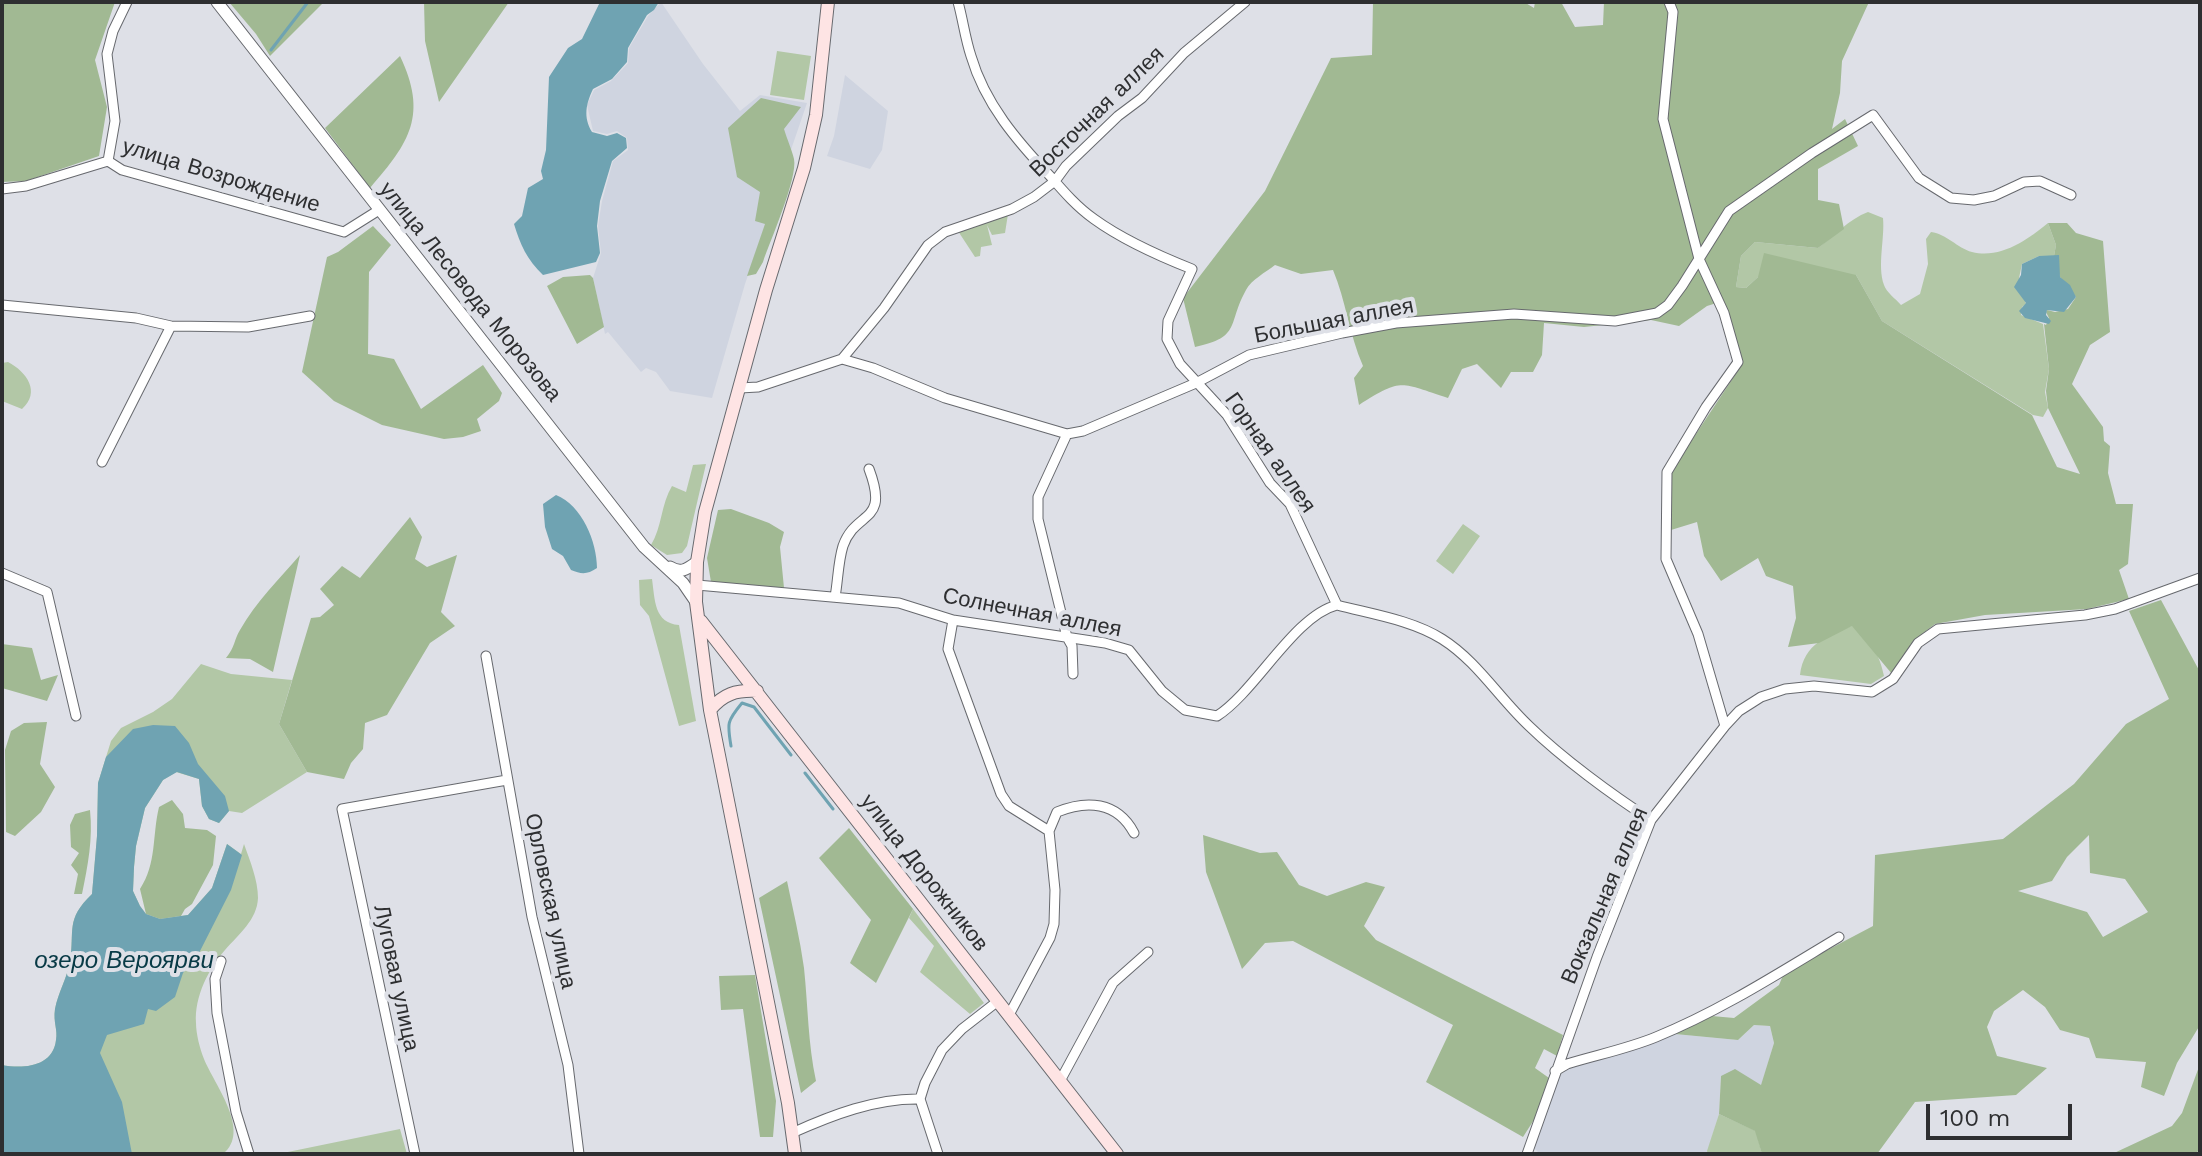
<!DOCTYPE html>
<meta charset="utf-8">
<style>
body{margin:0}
#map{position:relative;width:2202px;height:1156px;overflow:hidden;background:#dee0e7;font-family:"Work Sans",sans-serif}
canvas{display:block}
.frame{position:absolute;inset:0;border:4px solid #2e2f31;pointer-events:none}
.scale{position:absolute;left:1926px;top:1104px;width:146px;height:36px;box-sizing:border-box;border:4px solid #2e2f31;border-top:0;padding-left:10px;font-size:24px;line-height:28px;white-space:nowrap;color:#2e2f31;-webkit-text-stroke:6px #dee0e7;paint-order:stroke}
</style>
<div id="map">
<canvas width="2202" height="1156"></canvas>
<div class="frame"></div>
<div class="scale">100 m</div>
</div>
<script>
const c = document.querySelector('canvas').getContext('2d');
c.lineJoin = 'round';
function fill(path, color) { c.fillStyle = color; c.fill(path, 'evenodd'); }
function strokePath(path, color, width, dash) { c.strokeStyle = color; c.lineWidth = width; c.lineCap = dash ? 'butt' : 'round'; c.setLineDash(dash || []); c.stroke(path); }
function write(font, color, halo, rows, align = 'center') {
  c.font = font + ' "Work Sans",sans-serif'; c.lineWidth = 8; c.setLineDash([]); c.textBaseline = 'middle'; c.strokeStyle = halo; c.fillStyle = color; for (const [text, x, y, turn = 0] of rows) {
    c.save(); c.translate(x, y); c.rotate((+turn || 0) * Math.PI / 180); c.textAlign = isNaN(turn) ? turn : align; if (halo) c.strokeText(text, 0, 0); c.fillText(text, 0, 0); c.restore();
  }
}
const built = new Path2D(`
 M661,2L703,64L740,111L760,95L807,103L745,284L712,398L670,391L656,372L646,368L641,372L608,332L605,334L593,278L601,253L598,226L602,201L613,161L628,150L627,138L617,131L607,134L593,131L587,105L594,90L611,81L628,63L629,48L648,16Z
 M845,75L888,111L882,150L870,169L827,156L834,136Z
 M1754,1025L1770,1026L1774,1043L1761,1086L1721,1076L1719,1114L1707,1154H1540L1534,1148L1559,1075L1569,1068L1675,1034L1738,1040Z`);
const green = new Path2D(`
 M777,51L811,56L804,100L770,95Z
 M1868,212L1883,218C1885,239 1877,265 1884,285C1886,292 1896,299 1901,305L1920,294L1928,264L1926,239L1931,232C1947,234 1957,248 1972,252C2001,259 2027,240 2048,223L2056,245L2054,256H2039L2022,264L2019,278L2026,304L2022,307L2021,315L2043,324L2049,369L2045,392L2048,408L2043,417L2033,415L1882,321L1856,275L1758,277L1746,288L1736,287L1741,256L1755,242L1818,248C1834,236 1849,219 1868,212Z
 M1008,214L1005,233L992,235L987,225L992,245L981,247L980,256L975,257L958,231Z
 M8,362C27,372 41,392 22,409L2,401V363Z
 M706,464L687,546L682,553L667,555L651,545C662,527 661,504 672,486L686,492L693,465Z
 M1463,524L1480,536L1453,574L1436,561Z
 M652,579C655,600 654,623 679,625L696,721L679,726L649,616L640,605L639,580Z
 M1854,625C1871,641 1879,653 1884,676L1871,684L1800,675C1804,643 1827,636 1854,625Z
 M201,664L231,674L292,680L279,724L307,772L242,813L229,811L219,823L209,819L202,806L199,779L176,772L163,780L145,808L136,846L134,867L133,891L140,906L146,914L160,919L188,915L212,888L227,844L241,854L244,844C250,861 258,880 258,898C257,920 239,934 225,950C209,968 194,997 196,1023C196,1034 200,1049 204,1059C214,1084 252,1131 223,1154H2V1065C23,1069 53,1067 56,1040C58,1030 53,1022 55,1009C58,993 67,978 70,962C75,930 65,920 92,894L97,836L98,783L111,741L121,728L153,712L172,699Z
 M913,909L984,1003L970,1014L920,972L934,946L909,918Z
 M1719,1114L1756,1131L1762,1154H1708L1707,1151Z
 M400,1129L407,1154H278Z`);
const forest = new Path2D(`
 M2,2H115L95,60L107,107L99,156L26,181L2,182Z
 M229,2H324L270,56L256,34Z
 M424,2H509L439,102L425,41Z
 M1373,2H1524L1534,8L1535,2H1561L1575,27L1603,25L1604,2H1869L1842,61L1840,93L1832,129L1845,119L1858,146L1818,169V200L1839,204L1844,229L1818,248L1755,242L1741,256L1736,287L1746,288L1758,277L1764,253L1856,275L1882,321L2032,415L2057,467L2080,474L2048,408L2046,391L2049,369L2044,324L2046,325L2049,318L2046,312L2047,310L2055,312L2068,309L2076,297L2060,277L2054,256L2056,245L2048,223H2067L2076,233L2103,241L2110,332L2090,345L2072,384L2103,427L2104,441L2110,446L2108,473L2116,504H2133L2128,564L2119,570L2129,599L2087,609L1985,615L1935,624L1913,641L1892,674L1852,626L1819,643L1788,647L1796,618L1793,586L1766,576L1758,558L1721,581L1704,556L1697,522L1671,530L1672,470L1743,363L1723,301L1707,306L1679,326L1651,320L1584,327L1544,323L1542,355L1533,372H1511L1501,388L1477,364L1462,369L1448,398C1400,383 1403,377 1359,405L1354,378L1363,366C1349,334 1346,301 1333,270L1301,274L1275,265C1266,272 1251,280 1246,290C1227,324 1242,337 1195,347L1183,298L1265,191L1331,58L1372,55Z
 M400,56C428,115 410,142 370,188L325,128Z
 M761,98L801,107L784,129C787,139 792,150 794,159C798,178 770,241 763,262L756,274L747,276L765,224L755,221L760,192L737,177L728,128Z
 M373,226L391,245L369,272L368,354L394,359L421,409L483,365L502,393L499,401L477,419L481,431L463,437L444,439L382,425L334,401L302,372L327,257L338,252Z
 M590,275L593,278L604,327L577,344L547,286L563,277Z
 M731,509L769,523L784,532L780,547L784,588L711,582L707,558L718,510Z
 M410,517L422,537L415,559L427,567L457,555L441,612L455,626L430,643L387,715L365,723L363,749L351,763L344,779L307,772L279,724L311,618L320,617L334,605L320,589L342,566L360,578Z
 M300,555L273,672L250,659L226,658C235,647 234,640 240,630C256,602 279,579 300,555Z
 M2161,600L2200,672V1025L2177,1063L2164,1096L2141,1087L2146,1062L2096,1058L2089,1038L2060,1030L2045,1007L2023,990L1994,1011L1987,1027L1997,1056L2047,1068L2016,1095L1915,1102L1877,1154H1762L1755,1131L1719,1114L1721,1076L1735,1069L1761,1085L1774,1043L1770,1026L1754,1025L1738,1040L1675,1034L1712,1016L1734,1018L1779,985L1784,973L1873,926L1875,855L2003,839L2074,784L2126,724L2169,699L2129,611ZM2089,835L2090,873L2125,879L2148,912L2103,937L2087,912L2018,891L2052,881L2067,857Z
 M2,644L32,648L41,680L58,675L47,701L2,688Z
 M47,722L40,764L55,787L41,812L15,836L6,832L5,750L11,731L24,723Z
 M172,800L183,814L185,828L207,830L216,836L213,865L192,904L185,909L181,916L160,919L146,914L140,889C157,863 152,836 159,807Z
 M90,810C93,839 88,865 82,894H74L78,874L71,865L79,853L71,847L70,825L75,814Z
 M849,828L913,909L876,983L850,963L871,920L819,858Z
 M1203,835L1260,853L1277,852L1299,885L1327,896L1366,882L1385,887L1364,926L1376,940L1563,1035L1557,1056L1544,1049L1535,1068L1549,1078L1537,1115L1523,1137L1426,1082L1453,1025L1293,941L1265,943L1242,969L1206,872Z
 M787,881C793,910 800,939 804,968C808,1006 808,1044 816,1081L801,1093L759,898Z
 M755,975L776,1101L773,1137H760L743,1009L721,1010L719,976Z
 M2200,1064V1148L2196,1154H2112L2172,1126L2182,1113Z`);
const water = new Path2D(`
 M600,2H659L654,10L647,15L628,48L627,62L612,79L593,89C586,104 583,117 592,132L607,136L617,133L626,138L627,148L612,161L600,201L597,226L600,253L596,262L543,275C527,260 520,244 514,224L522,216L528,188L543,179L541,171L546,150L549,77L568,48L582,39Z
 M2059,255L2060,277L2070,285L2076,297L2064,312L2047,310L2046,315L2051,321L2049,324L2025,318L2019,311L2026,303L2014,287L2021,275L2022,264L2039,256Z
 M556,495C582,505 597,542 597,568C587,575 581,574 571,570L563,556L552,549L545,527L543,504Z
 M153,725L175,726L189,743L198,764L225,796L229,811L219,823L209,819L202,806L199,779L177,772L163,780L145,808L136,846L134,867L133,891L140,906L146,914L160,919L188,915L212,888L227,844L242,855L231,890L199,953L183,973L175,997L156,1011L148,1009L144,1024L107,1035L100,1053L122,1102L132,1154H2V1065C23,1069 53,1067 56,1040C58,1030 53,1022 55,1009C58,993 67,978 70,962C75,930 65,920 92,894L97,836L98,783L106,757L133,729Z`);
const stream = new Path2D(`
 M271,50L308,2
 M731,746C727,723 727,721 742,703L754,707L791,755
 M805,773L833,809`);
const minor = new Path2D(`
 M958,2C963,20 965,38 971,56C985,104 1017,141 1051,177C1064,192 1077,207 1094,219C1123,240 1159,256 1192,269L1168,321L1167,339L1180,364L1227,415L1270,483L1290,504L1337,605C1371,614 1412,620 1442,639C1477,661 1499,698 1529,726C1562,758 1612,795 1651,820
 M1669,2L1673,12L1663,119L1699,259L1724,313L1738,362L1706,407L1667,472L1666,559L1698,634L1725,726
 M108,161L115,121L107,54L113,31L127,2
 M2,189L26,186L108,161L122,170L344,232L379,210
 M2,305L136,318L171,326L248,327L310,316
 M842,359L873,368L945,398L1067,434L1083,431L1196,383L1249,355L1342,333L1396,323L1514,314L1615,321L1657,313L1668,305L1682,286L1729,211L1812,153L1873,115L1919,178L1951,198L1974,200L1994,196L2024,182L2040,181L2071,195
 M740,388L758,387L842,359L884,308L928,245L945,232L1012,209L1034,197L1055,181L1066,166L1118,116L1142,98L1184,53L1245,2
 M1067,434L1038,497V519L1067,637L1072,646L1073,674
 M102,462L171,326
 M2,573L47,592L76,716
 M697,585L899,603L953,620L1105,643L1129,650L1162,691L1185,710L1217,716C1256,691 1294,616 1337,605
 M835,597C838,581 838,562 843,546C856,509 890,525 869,469
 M953,620L948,649L1001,794L1009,806L1049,831
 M486,656L532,917L568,1065L579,1154
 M221,961L215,979L217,1013L236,1112L249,1154
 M1009,1015L1050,938L1054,924L1055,890L1049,831L1057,812C1086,800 1117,801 1134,833
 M1555,1071L1567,1064C1596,1055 1627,1049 1656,1037C1720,1011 1779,973 1839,937
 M1060,1081L1113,983L1148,952
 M792,1133C832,1115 876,1098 920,1099
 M415,1154L342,809L507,780
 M938,1154L920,1099L925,1083L942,1050L962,1029L998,1001
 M1527,1154L1597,957L1651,820L1725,726L1739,711L1761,697L1785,689L1814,686L1872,692L1893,679L1918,643L1938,629L2085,615L2115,609L2200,578`);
const tertiary = new Path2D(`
 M217,2L644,547L683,583L696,602
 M670,567C681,574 687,569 697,562`);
const secondary = new Path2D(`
 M701,621L1117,1154
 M710,710C723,694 736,690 757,691
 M795,1154L788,1103L710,710L696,602L697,562L705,512L766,290L804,168L816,115L828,2`);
const streetNames = [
 ["Восточная аллея",1097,112,-44],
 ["улица Возрождение",221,176,17],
 ["улица Лесовода Морозова",470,292,51],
 ["Большая аллея",1334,321,-11],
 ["Горная аллея",1270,453,55],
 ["Солнечная аллея",1032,613,11],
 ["улица Дорожников",924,873,52],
 ["Вокзальная аллея",1605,896,-67],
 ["Орловская улица",550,901,78],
 ["Луговая улица",396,978,78]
];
const waterNames = [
 ["озеро Вероярви",124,961]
];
fill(built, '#cfd4e0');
fill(green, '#b2c7a6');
fill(forest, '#a1b993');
fill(water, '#6fa3b2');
strokePath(stream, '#6fa3b2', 3);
strokePath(minor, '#67696e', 11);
strokePath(tertiary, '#67696e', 13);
strokePath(secondary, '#67696e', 14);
strokePath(minor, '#fff', 9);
strokePath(tertiary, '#fff', 11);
strokePath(secondary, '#fee4e4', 12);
write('22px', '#2e2f31', '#dee0e7', streetNames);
write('italic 24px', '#083a46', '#dee0e7', waterNames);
</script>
